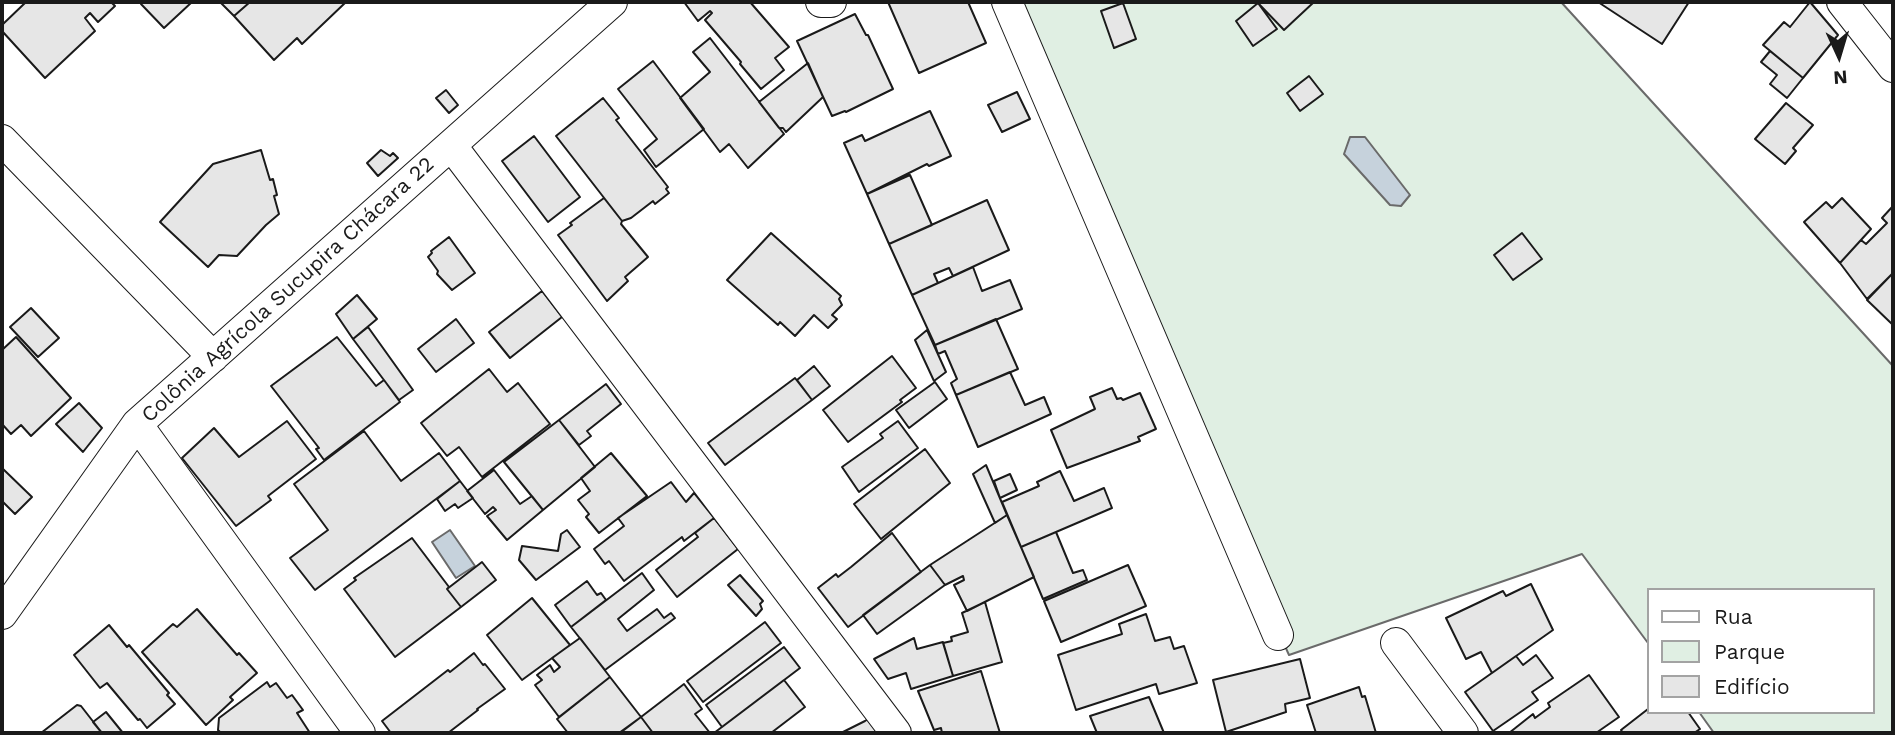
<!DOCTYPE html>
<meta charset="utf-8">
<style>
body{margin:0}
#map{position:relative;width:1895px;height:735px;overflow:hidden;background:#fff;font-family:"Work Sans",sans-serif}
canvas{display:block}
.frame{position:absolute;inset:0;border:4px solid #1a1a1a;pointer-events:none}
.legend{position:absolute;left:1647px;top:588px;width:228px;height:126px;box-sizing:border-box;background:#fff;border:2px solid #a3a3a3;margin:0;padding:9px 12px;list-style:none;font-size:21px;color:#1a1a1a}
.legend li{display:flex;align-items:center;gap:14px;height:35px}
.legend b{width:35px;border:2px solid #a3a3a3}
.north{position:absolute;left:1804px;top:21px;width:70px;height:70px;-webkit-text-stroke:5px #fff;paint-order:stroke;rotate:176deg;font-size:19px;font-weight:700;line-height:28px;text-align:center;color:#1a1a1a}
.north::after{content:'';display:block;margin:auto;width:24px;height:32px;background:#1a1a1a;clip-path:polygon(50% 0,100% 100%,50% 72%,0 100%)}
</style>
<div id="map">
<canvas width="1895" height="735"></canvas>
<div class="frame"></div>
<ul class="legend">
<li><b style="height:9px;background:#fff"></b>Rua</li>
<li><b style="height:19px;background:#e0efe3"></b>Parque</li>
<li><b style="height:19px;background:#e6e6e6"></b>Edifício</li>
</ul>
<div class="north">N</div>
</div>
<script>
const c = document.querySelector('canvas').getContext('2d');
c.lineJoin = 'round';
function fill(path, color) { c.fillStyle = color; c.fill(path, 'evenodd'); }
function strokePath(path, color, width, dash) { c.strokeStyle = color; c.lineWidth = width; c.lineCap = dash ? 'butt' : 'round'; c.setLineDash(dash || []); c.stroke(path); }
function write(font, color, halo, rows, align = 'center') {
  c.font = font + ' "Work Sans",sans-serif'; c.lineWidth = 5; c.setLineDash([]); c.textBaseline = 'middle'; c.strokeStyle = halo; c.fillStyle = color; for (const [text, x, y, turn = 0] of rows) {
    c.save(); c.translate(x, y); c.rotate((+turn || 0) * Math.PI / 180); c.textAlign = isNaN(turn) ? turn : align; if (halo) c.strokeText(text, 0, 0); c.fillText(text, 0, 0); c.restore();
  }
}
const green = new Path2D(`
 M996,2H1561L1893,366V733H1714L1699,712H1872V590H1648V643L1582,554L1289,655Z`);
const water = new Path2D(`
 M1350,137H1365L1410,195L1401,206L1390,205L1344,154Z
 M450,530L475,566L456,578L432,542Z`);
const building = new Path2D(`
 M26,2H111L115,6L98,22L90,13L85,18L95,31L45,78L2,31V25Z
 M143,2H192L164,28L141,4Z
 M220,2H250L234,16Z
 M250,2H346L302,44L297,38L274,60L234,16Z
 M684,2H750L789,47L775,58L784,70L761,89L740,64L741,62L705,20L712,13L710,11L698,21Z
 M888,2H968L986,43L919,73Z
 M1257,2H1314L1284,30Z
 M1598,2H1689L1662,44Z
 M1810,2L1838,35L1803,78L1763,45L1784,22L1790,27Z
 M1123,3L1136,39L1114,48L1101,11Z
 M1258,3L1277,29L1253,46L1236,21Z
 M855,14L866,35H868L893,89L846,112L845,111L832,116L797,41Z
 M710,38L784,134L748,168L729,144L720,152L680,98L710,72L693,52Z
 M1770,51L1803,78L1787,98L1770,84L1777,75L1761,62Z
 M653,61L704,129L656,167L644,150L657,139L618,89Z
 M808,63L823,97L786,132L783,128H779L759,102Z
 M1309,76L1323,94L1300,111L1287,93Z
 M446,90L458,105L449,113L436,98Z
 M1017,92L1030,119L1002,132L988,105Z
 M603,98L619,118L616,120L668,187L666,189L669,193L655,204L653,201L631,218L622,221L556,136Z
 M1786,103L1813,125L1793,148L1796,151L1785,164L1755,139Z
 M930,111L951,156L929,166L927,164L867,194L844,143L862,135L865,141Z
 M534,136L580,197L548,222L502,161Z
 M261,150L270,180L273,179L277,195L274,196L279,214L266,225L237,256L219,255L208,267L160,222L213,164Z
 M381,150L390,156L393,153L398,158L378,176L367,163Z
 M910,175L932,225L889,244L867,194Z
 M604,198L622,221L621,224L648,257L625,277L628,281L607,301L558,235L572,225L570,223Z
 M1842,198L1871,229L1840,263L1804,222L1826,202L1832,208Z
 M987,200L1009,250L953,276L949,268L934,274L938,283L912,295L889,244Z
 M1893,206V273L1867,299L1840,263L1861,240L1866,244L1887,223L1882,218Z
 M771,233L841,296L839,299L842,305L832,315L837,319L828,328L814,315L795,336L780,322L778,325L727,280Z
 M1522,233L1542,259L1513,280L1494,255Z
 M449,237L475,273L452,290L437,274L438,271L428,257L432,253L431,251Z
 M973,267L982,291L1010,280L1022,309L935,345L912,295Z
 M1893,273V325L1867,300Z
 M542,291L562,317L510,358L489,332Z
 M357,295L377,319L353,339L336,314Z
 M31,308L59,338L38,357L10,327Z
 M456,319L474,343L436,372L418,349Z
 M996,319L1018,369L956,395L951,383L957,379L945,351L938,354L935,345Z
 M368,327L413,390L399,400L353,339Z
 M927,330L946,372L934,381L915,340Z
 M16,337L71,398L31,436L21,425L11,434L2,424V350Z
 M337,337L376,386L384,380L400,402L324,460L316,449L319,448L271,386Z
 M892,356L916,388L900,400L902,402L848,442L823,410Z
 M814,366L830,386L812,400L797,380Z
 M489,369L507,392L518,383L550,424L482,477L459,447L447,456L421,423Z
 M1010,372L1025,405L1044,397L1051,414L978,447L956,395Z
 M795,378L812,400L725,465L708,443Z
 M935,382L947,399L909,428L896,410Z
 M606,384L621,404L587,431L591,436L579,445L559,420Z
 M1112,388L1117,399L1121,398L1123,400L1140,393L1156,429L1138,437L1140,441L1067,468L1051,430L1095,409L1090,397Z
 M79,403L102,428L83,452L56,424Z
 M559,420L595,467L543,510L504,462Z
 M287,421L316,459L268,496L271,500L236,526L182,458L214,428L239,457Z
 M898,421L918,448L859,492L842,467L883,438L880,434Z
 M364,431L401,481L439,453L460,481L315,590L290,558L328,530L294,484Z
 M925,449L950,483L881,539L854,504Z
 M611,453L647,496L599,533L586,517L589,514L578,500L590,491L581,478Z
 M986,465L1007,515L995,523L973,474Z
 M2,468L32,497L15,514L2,501Z
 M494,470L520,504L532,496L543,510L507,540L487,516L496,510L493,507L485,514L467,491Z
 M1060,471L1074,501L1104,488L1112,508L1021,547L1002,502L1039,486L1037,482Z
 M1010,474L1017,490L1000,498L994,481Z
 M460,481L473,498L458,508L455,504L445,511L437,499Z
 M671,482L686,502L694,493L714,518L684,541L682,537L624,581L609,561L605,564L594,549L624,526L618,518Z
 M1007,515L1034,577L967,611L954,585L964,580L963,576L945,585L930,565Z
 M714,518L738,549L677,597L656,570L698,537L695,533Z
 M567,530L580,547L536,580L519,560L522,546L558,551L561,534Z
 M1056,532L1073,573L1083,570L1087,580L1043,599L1021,547Z
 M892,533L921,572L848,627L818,588L836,574L838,577L851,567Z
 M412,538L449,587L447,589L461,607L395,657L344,589L356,580L354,578Z
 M482,562L496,580L461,607L447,589Z
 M930,565L945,585L877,634L863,615Z
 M1128,565L1146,606L1061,642L1044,601Z
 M642,573L654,590L618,619L627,631L657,609L664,618L671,613L675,618L605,670L571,627Z
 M740,575L763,601L760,604L762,609L756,616L728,585Z
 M587,581L597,595L601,593L606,600L571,627L555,605Z
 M1531,584L1553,630L1492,673L1481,652L1466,659L1446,618L1503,591L1506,596Z
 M532,598L570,645L522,680L487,635Z
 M985,602L1002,662L953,676L943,643L952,641L951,637L968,632L962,613Z
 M197,609L237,655L239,653L257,673L230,697L233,700L206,725L142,652L173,624L177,627Z
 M1146,614L1155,641L1170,637L1174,649L1184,646L1197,683L1159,694L1156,684L1076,710L1058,655L1122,634L1119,624Z
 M765,622L781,643L703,702L687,681Z
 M109,625L127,647L129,645L169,693L167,695L175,704L147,728L140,719L138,720L107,683L100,688L74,655Z
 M580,638L610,677L559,717L535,685L542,680L537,675L550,665L554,672L560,667L552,658Z
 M914,638L917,649L943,642L953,676L911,689L906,673L888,679L874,659Z
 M784,647L800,668L722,727L706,705Z
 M474,653L483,665L485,664L505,689L477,709L478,710L448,733H391L382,721L448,670L450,672Z
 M1536,655L1553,678L1532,692L1538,700L1493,731L1465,692L1516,656L1523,665Z
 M1300,659L1310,698L1285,704L1286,712L1226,732L1213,680Z
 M981,671L1000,733H942L941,728L934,730L918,691Z
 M1589,675L1619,717L1596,733H1509L1533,714L1535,718L1550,707L1548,703Z
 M610,677L641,717L619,733H568L557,719Z
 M784,680L805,707L771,733H714Z
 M267,682L270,687L276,683L287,698L292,695L303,710L297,713L310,733H221L218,730L219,718Z
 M684,684L702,709L695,714L710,733H653L641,717Z
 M1359,687L1362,697L1365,696L1376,733H1316L1307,705Z
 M1149,697L1164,733H1097L1090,716Z
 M77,705L81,706L102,733H41Z
 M1648,709V712H1688L1700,729L1694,733H1623L1621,730Z
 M106,712L123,733H102L93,722Z
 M641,717L653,733H619H620Z
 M868,719L878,733H841L865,721Z`);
const street = new Path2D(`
 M821,2H831
 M1007,2L1278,635
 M1842,2L1893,67
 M2,140L213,357
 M451,145L896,733
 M137,424L360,733
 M2,614L137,424L612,2
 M1396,643L1463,733`);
const streetNames = [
 ["Colônia Agrícola Sucupira Chácara 22",288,290,-42]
];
fill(green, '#e0efe3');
strokePath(green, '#6a6a6a', 2);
fill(water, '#c6d2dc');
strokePath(water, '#6a6a6a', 2);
fill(building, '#e6e6e6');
strokePath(building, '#1a1a1a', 2);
strokePath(street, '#1a1a1a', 32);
strokePath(street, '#fff', 30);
write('21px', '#1a1a1a', '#fff', streetNames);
</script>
